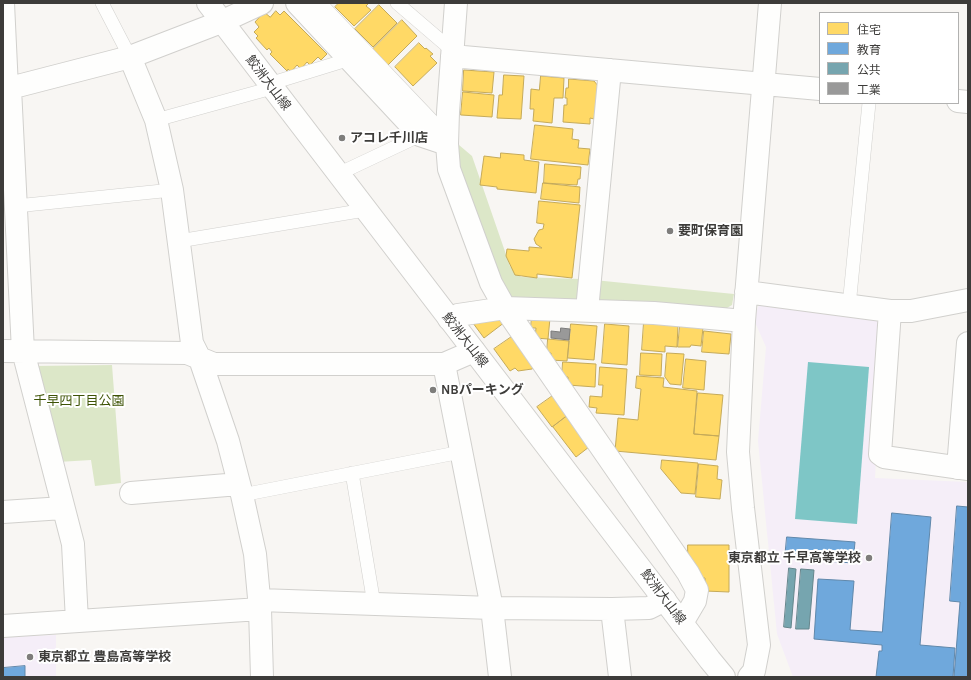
<!DOCTYPE html>
<meta charset="utf-8">
<style>
body{margin:0}
#map{position:relative;width:971px;height:680px;overflow:hidden;background:#f8f6f3;font-family:Karla,"Noto Sans JP",sans-serif}
canvas{display:block}
.frame{position:absolute;inset:0;border:4px solid #3d3c3a;pointer-events:none}
.legend{position:absolute;left:819px;top:12px;width:140px;height:92px;box-sizing:border-box;background:#fff;border:1px solid #b1b1b0;margin:0;padding:5px 7px;list-style:none;font-size:12px;color:#3d3c3a}
.legend li{display:flex;align-items:center;gap:8px;height:20px}
.legend b{width:20px;border:1px solid #b1b1b0}
</style>
<div id="map">
<canvas width="971" height="680"></canvas>
<div class="frame"></div>
<ul class="legend">
<li><b style="height:11px;background:#ffd966"></b>住宅</li>
<li><b style="height:11px;background:#6fa8dc"></b>教育</li>
<li><b style="height:11px;background:#76a5af"></b>公共</li>
<li><b style="height:11px;background:#999"></b>工業</li>
</ul>
</div>
<script>
const c = document.querySelector('canvas').getContext('2d');
c.lineJoin = 'round';
function fill(path, color) { c.fillStyle = color; c.fill(path, 'evenodd'); }
function strokePath(path, color, width, dash) { c.strokeStyle = color; c.lineWidth = width; c.lineCap = dash ? 'butt' : 'round'; c.setLineDash(dash || []); c.stroke(path); }
function write(font, color, halo, rows, align = 'center') {
  c.font = font + ' Karla,"Noto Sans JP",sans-serif'; c.lineWidth = 4; c.setLineDash([]); c.textBaseline = 'middle'; c.strokeStyle = halo; c.fillStyle = color; for (const [text, x, y, turn = 0] of rows) {
    c.save(); c.translate(x, y); c.rotate((+turn || 0) * Math.PI / 180); c.textAlign = isNaN(turn) ? turn : align; if (halo) c.strokeText(text, 0, 0); c.fillText(text, 0, 0); c.restore();
  }
}
const education = new Path2D(`
 M760,301L878,316L883,323L875,478L968,482V677H793L777,634L758,441L766,347L754,320Z
 M56,635V677H3V637Z`);
const green = new Path2D(`
 M459,145L472,156L510,266L521,277L581,279V303L510,299L486,255L457,170Z
 M594,280L734,294L732,305L715,315L593,303Z
 M112,365L121,483L95,486L91,460L58,462L33,366Z`);
const water = new Path2D(`
 M808,362L869,367L857,524L795,519Z`);
const homes = new Path2D(`
 M339,3H369L366,6L371,10L354,26L335,7Z
 M379,5L397,23L373,47L355,29Z
 M276,11L280,15L284,11L327,54L321,60L318,57L310,65L307,62L301,69L297,65L291,72L288,69L287,71L270,54L272,52L269,48L267,50L256,38L258,36L254,32L259,27L255,22L264,12L270,17Z
 M402,20L417,36L388,65L372,50Z
 M419,43L425,49L426,48L433,54L430,56L437,63L413,86L395,67Z
 M464,70L494,72L492,93L463,91Z
 M504,75L524,76L521,119L497,118L499,95H502Z
 M541,76L564,78L563,98H554L552,123L533,121L534,109H530L531,89L539,90Z
 M569,79L594,81L599,87L594,119L590,118V124L563,122L564,105H567V98H565L566,88H568Z
 M463,92L494,95L492,117L461,115Z
 M535,125L573,129L572,139L579,140L578,148L590,149L588,165L531,159Z
 M501,153L524,155V160L539,162L536,193L497,189V187L480,185L484,156L500,158Z
 M545,164L581,167L580,179H578L577,185L544,183Z
 M543,183L580,187L579,203L541,199Z
 M539,201L580,205L572,278L537,274V278L515,275L506,256L507,249L529,251V247L542,248L536,244L534,239L539,230L543,229L544,224L537,223Z
 M532,316L550,318L548,339L535,338L536,328H531Z
 M501,317L505,322L484,338L470,319Z
 M644,322L678,324L677,347L665,346V352L642,350Z
 M571,324L597,326L594,360L568,358Z
 M605,324L629,326L627,365L602,363Z
 M680,326L703,328L701,346L691,345L690,347H678Z
 M704,331L731,334L729,354L702,352Z
 M513,336L535,367L532,369L518,371L515,368L510,371L494,349Z
 M548,339L569,341L567,361L551,360V353H547Z
 M641,353L662,354L661,376L640,375Z
 M667,353L684,354L681,385L670,384L665,377Z
 M686,359L706,361L704,390L683,388Z
 M563,362L596,364L595,387L568,385V377H562Z
 M600,367L627,369L624,415L596,413L597,408L589,407L590,396L602,397L603,385H599Z
 M637,376L664,378L663,387L697,391L694,434L719,436L716,460L615,451L618,418L638,420L641,389L636,388Z
 M698,393L723,395L719,436L694,434Z
 M554,395L568,415L552,427L537,407Z
 M567,416L589,447L576,457L553,427Z
 M662,460L698,463L695,494L681,493L661,469Z
 M699,464L718,466L717,479L722,480L720,499L696,497Z
 M688,545H729V592L705,591V578H698L688,564Z`);
const schools = new Path2D(`
 M957,506L968,507V677H954L960,602L950,601Z
 M892,513L931,517L920,645L955,648L953,677H876L879,651H882V645L814,639L818,579L854,581L850,630L882,632Z
 M787,537L855,542L853,563L785,558Z
 M25,666V677H3V668Z`);
const public = new Path2D(`
 M789,568L796,569L791,628L784,627Z
 M801,569L814,570L809,629H796Z`);
const industry = new Path2D(`
 M561,328L570,329L569,340L551,338V331L560,332Z`);
const service = new Path2D(`
 M102,3L130,57
 M397,3L453,51
 M269,84L350,59
 M156,120L272,88
 M338,174L425,133
 M16,206L172,190
 M179,241L365,210
 M849,306L869,103
 M352,473L374,604
 M242,495L461,452`);
const pedestrian = new Path2D(`
 M316,3L435,128`);
const minor = new Path2D(`
 M3,3L7,88
 M297,3L420,135L447,144
 M456,3L448,112L447,144L449,169L491,283L505,308L688,573L697,590L695,601L682,623
 M452,56L820,89
 M130,57L156,120L172,190L192,343L200,359L228,441L242,495L255,554L260,609L262,677
 M3,88H10L130,57L221,22L262,3
 M10,88L23,351L73,544L77,621
 M958,101L968,102
 M746,292L890,311H911L968,300
 M587,310L610,70
 M890,311L880,454L884,457L968,469
 M449,319L458,315L505,308L654,313L744,321
 M3,351L187,353L214,364H444L474,351
 M444,364L492,608L500,677
 M958,468L968,343
 M131,493L239,484
 M3,512L63,508
 M259,600L492,608L612,609L649,608L665,600
 M612,609L620,677
 M3,626L260,609
 M749,677L754,671L759,645L743,508L738,452L744,321L770,3`);
const secondary = new Path2D(`
 M208,3L650,581L710,660L724,677`);
const markers = [
 [342,138,4,"#7e7d7b"],
 [670,231,4,"#7e7d7b"],
 [433,390,4,"#7e7d7b"],
 [869,558,4,"#7e7d7b"],
 [30,657,4,"#7e7d7b"]
];
const streetNames = [
 ["鮫洲大山線",268,83,53],
 ["鮫洲大山線",465,340,52],
 ["鮫洲大山線",663,597,53]
];
const poiNames = [
 ["アコレ千川店",350,138],
 ["要町保育園",678,231],
 ["NBパーキング",441,390],
 ["東京都立 千早高等学校",861,558,"right"],
 ["東京都立 豊島高等学校",38,657]
];
const parkNames = [
 ["千早四丁目公園",79,401]
];
fill(education, '#f5eef8');
fill(green, '#dce7c8');
fill(water, '#7ec6c6');
fill(homes, '#ffd966');
strokePath(homes, '#c5aa59', 1);
fill(schools, '#6fa8dc');
strokePath(schools, '#6088ab', 1);
fill(public, '#76a5af');
strokePath(public, '#65868c', 1);
fill(industry, '#999');
strokePath(industry, '#7d7d7c', 1);
strokePath(service, '#d1d0cd', 14);
strokePath(pedestrian, '#d1d0cd', 20);
strokePath(minor, '#d1d0cd', 24);
strokePath(secondary, '#d1d0cd', 24);
strokePath(service, '#fefefd', 13);
strokePath(pedestrian, '#fefefd', 19);
strokePath(minor, '#fefefd', 22);
strokePath(secondary, '#fefefd', 22);
for (const [x, y, r, color] of markers) { const dot = new Path2D(); dot.arc(x, y, r, 0, 2 * Math.PI); c.fillStyle = color; c.fill(dot); strokePath(dot, '#fff', 1.5); }
write('13px', '#3d3c3a', '#fff', streetNames);
write('bold 13px', '#3d3c3a', '#fff', poiNames, 'left');
write('13px', '#3e5305', '#fff', parkNames);
</script>
